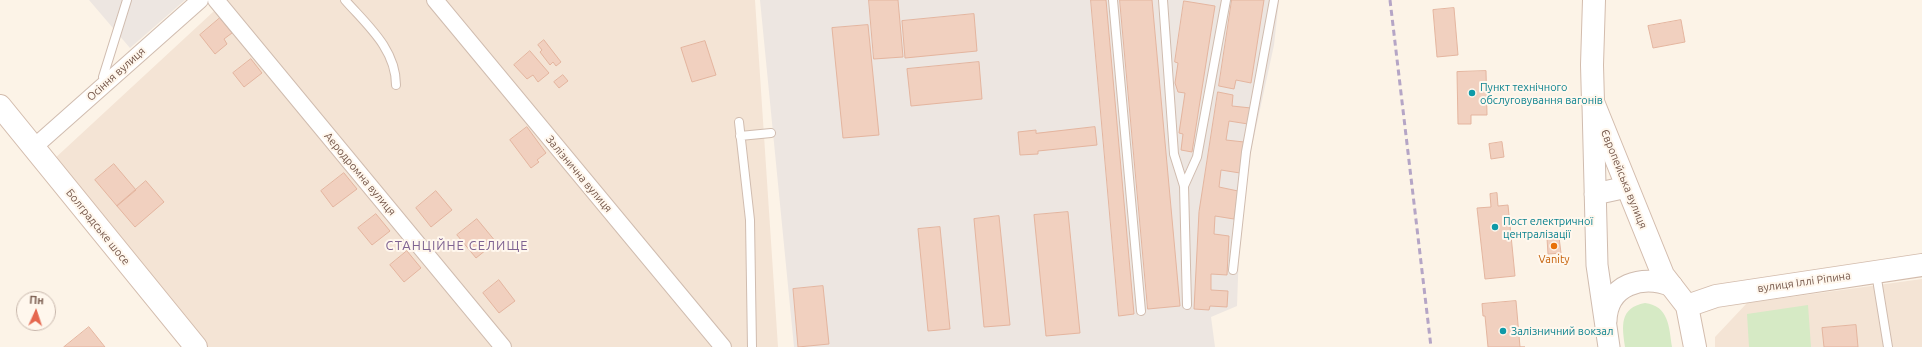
<!DOCTYPE html>
<meta charset="utf-8">
<style>
body{margin:0}
#map{position:relative;width:1922px;height:347px;overflow:hidden;background:#fcf3e7;font-family:Ubuntu,sans-serif}
canvas{display:block}
.north{position:absolute;left:16px;top:291px;width:40px;height:40px;box-sizing:border-box;background:#fff7ed;border:1px solid #c8b7ac;border-radius:50%;rotate:3deg;font-size:11px;font-weight:700;line-height:16px;text-align:center;color:#76584b}
.north::after{content:'';display:block;margin:auto;width:14px;height:18px;background:#e5674e;clip-path:polygon(50% 0,100% 100%,50% 72%,0 100%)}
</style>
<div id="map">
<canvas width="1922" height="347"></canvas>
<div class="north">Пн</div>
</div>
<script>
const c = document.querySelector('canvas').getContext('2d');
c.lineJoin = 'round';
function fill(path, color) { c.fillStyle = color; c.fill(path, 'evenodd'); }
function strokePath(path, color, width, dash) { c.strokeStyle = color; c.lineWidth = width; c.lineCap = dash ? 'butt' : 'round'; c.setLineDash(dash || []); c.stroke(path); }
function write(font, color, halo, rows, align = 'center') {
  c.font = font + ' Ubuntu,sans-serif'; c.lineWidth = 4; c.setLineDash([]); c.textBaseline = 'middle'; c.strokeStyle = halo; c.fillStyle = color; for (const [text, x, y, turn = 0] of rows) {
    c.save(); c.translate(x, y); c.rotate((+turn || 0) * Math.PI / 180); c.textAlign = isNaN(turn) ? turn : align; if (halo) c.strokeText(text, 0, 0); c.fillText(text, 0, 0); c.restore();
  }
}
const residential = new Path2D(`
 M226,0H755L778,347H208L53,160Z
 M1922,279V347H1715V337L1747,303Z`);
const industrial = new Path2D(`
 M89,0H185L130,48Z
 M760,0H1279L1274,45L1249,160L1239,250L1237,306L1211,317L1215,347H794Z`);
const green = new Path2D(`
 M1645,303C1669,306 1669,327 1672,347H1625C1622,326 1619,308 1645,303Z
 M1808,305L1811,347H1749L1747,314Z`);
const building = new Path2D(`
 M869,0H898L903,57L874,59Z
 M1091,0H1106L1134,314L1119,316Z
 M1120,0H1152L1180,306L1148,309Z
 M1232,0H1264L1251,83L1236,80L1234,89L1219,86Z
 M1184,1L1215,6L1192,152L1181,150L1183,134L1179,133L1185,93L1178,92L1175,83L1178,63L1175,62Z
 M1454,8L1458,55L1437,57L1433,10Z
 M974,14L977,51L905,58L902,21Z
 M220,18L232,33L224,39L227,44L215,54L200,35Z
 M1681,20L1685,42L1653,48L1648,26Z
 M868,25L879,135L843,138L832,28Z
 M544,40L561,62L556,66L553,62L550,65L540,52L542,50L538,45Z
 M705,41L716,75L692,82L681,48Z
 M530,51L549,73L538,82L533,75L527,79L514,65Z
 M251,59L262,73L244,87L233,73Z
 M979,62L982,99L911,106L907,69Z
 M1486,71L1487,115H1471V124H1458L1457,72Z
 M563,75L568,81L559,88L554,82Z
 M1218,92L1233,95L1232,106L1251,108L1248,124L1229,121L1226,140L1244,142L1240,173L1221,170L1219,187L1238,191L1234,219L1215,216L1214,234L1229,236L1227,275L1211,274V290L1228,291L1227,307L1210,306L1209,310L1194,309L1199,212Z
 M527,127L546,153L537,160L539,162L531,168L510,140Z
 M1095,127L1097,145L1038,151V154L1020,155L1018,132L1036,130V133Z
 M1502,142L1504,157L1491,159L1489,144Z
 M114,164L136,190L117,206L95,180Z
 M344,173L357,189L333,207L321,191Z
 M146,181L164,202L135,227L117,206Z
 M436,191L452,210L431,227L416,208Z
 M1497,193L1498,206L1508,205L1515,276L1485,279L1477,208L1491,207L1490,194Z
 M1068,212L1080,333L1046,336L1034,215Z
 M376,214L390,231L372,245L358,228Z
 M999,216L1010,325L984,327L974,219Z
 M477,219L496,242L476,258L457,235Z
 M940,227L950,329L928,331L918,229Z
 M1559,237L1561,253L1548,254L1547,238Z
 M407,251L421,268L404,282L390,265Z
 M499,280L515,301L499,313L483,293Z
 M823,286L829,344L798,347L793,289Z
 M1516,301L1520,347H1525H1488L1485,316H1483L1482,304Z
 M1856,325L1858,347H1824L1822,328Z
 M89,327L105,347H64Z`);
const service = new Path2D(`
 M345,0C367,25 396,49 396,85
 M1113,0L1141,311
 M1163,0L1174,154L1184,186L1187,305
 M107,82L103,77L127,0
 M739,122L750,220L752,347
 M740,136L771,133
 M1184,186L1197,157L1226,0
 M1233,270L1246,152L1274,0
 M1876,273L1888,347`);
const minor = new Path2D(`
 M216,0L503,347
 M435,0L723,347
 M33,148L200,0`);
const tertiary = new Path2D(`
 M1593,105L1597,265L1609,347
 M1595,194L1627,187
 M1606,321C1607,284 1643,274 1672,286`);
const secondary = new Path2D(`
 M1594,0L1592,65L1593,102L1663,275L1687,306L1695,347
 M0,106L196,347
 M1687,306L1716,296L1922,265`);
const rail = new Path2D(`
 M1390,0L1431,347`);
const markers = [
 [1472,93,4,"#0f9aa8"],
 [1495,227,4,"#0f9aa8"],
 [1554,246,4,"#e8710a"],
 [1503,331,4,"#0f9aa8"]
];
const streetNames = [
 ["Осіння вулиця",116,74,-42],
 ["Аеродромна вулиця",360,174,50],
 ["Залізнична вулиця",579,174,50],
 ["Європейська вулиця",1624,179,68],
 ["Болградське шосе",98,227,51],
 ["вулиця Іллі Ріпина",1804,282,-8]
];
const cultureNames = [
 ["Пункт технічного",1480,87],
 ["обслуговування вагонів",1480,100],
 ["Пост електричної",1503,221],
 ["централізації",1503,234],
 ["Залізничний вокзал",1511,331]
];
const foodNames = [
 ["Vanity",1554,259]
];
const quarterNames = [
 ["СТАНЦІЙНЕ СЕЛИЩЕ",457,246]
];
fill(residential, '#f4e4d5');
fill(industrial, '#ede6e1');
fill(green, '#d6eac5');
fill(building, '#f1d0bf');
strokePath(building, '#e4b59f', 1);
strokePath(service, '#d0bcaf', 10);
strokePath(minor, '#d0bcaf', 18);
strokePath(tertiary, '#d0bcaf', 23);
strokePath(secondary, '#d3bcad', 24);
strokePath(service, '#fff', 8);
strokePath(minor, '#fff', 16);
strokePath(tertiary, '#fff', 21);
strokePath(secondary, '#fff', 22);
strokePath(rail, '#b5a5c6', 3, [6, 4]);
for (const [x, y, r, color] of markers) { const dot = new Path2D(); dot.arc(x, y, r, 0, 2 * Math.PI); c.fillStyle = color; c.fill(dot); strokePath(dot, '#fff7ed', 1.5); }
write('11px', '#76584b', '#fff7ed', streetNames);
write('11px', '#0d838f', '#fff7ed', cultureNames, 'left');
write('11px', '#c56008', '#fff7ed', foodNames);
c.letterSpacing = '1px';
write('13px', '#7f6392', '#fff7ed', quarterNames);
c.letterSpacing = '0px';
</script>
